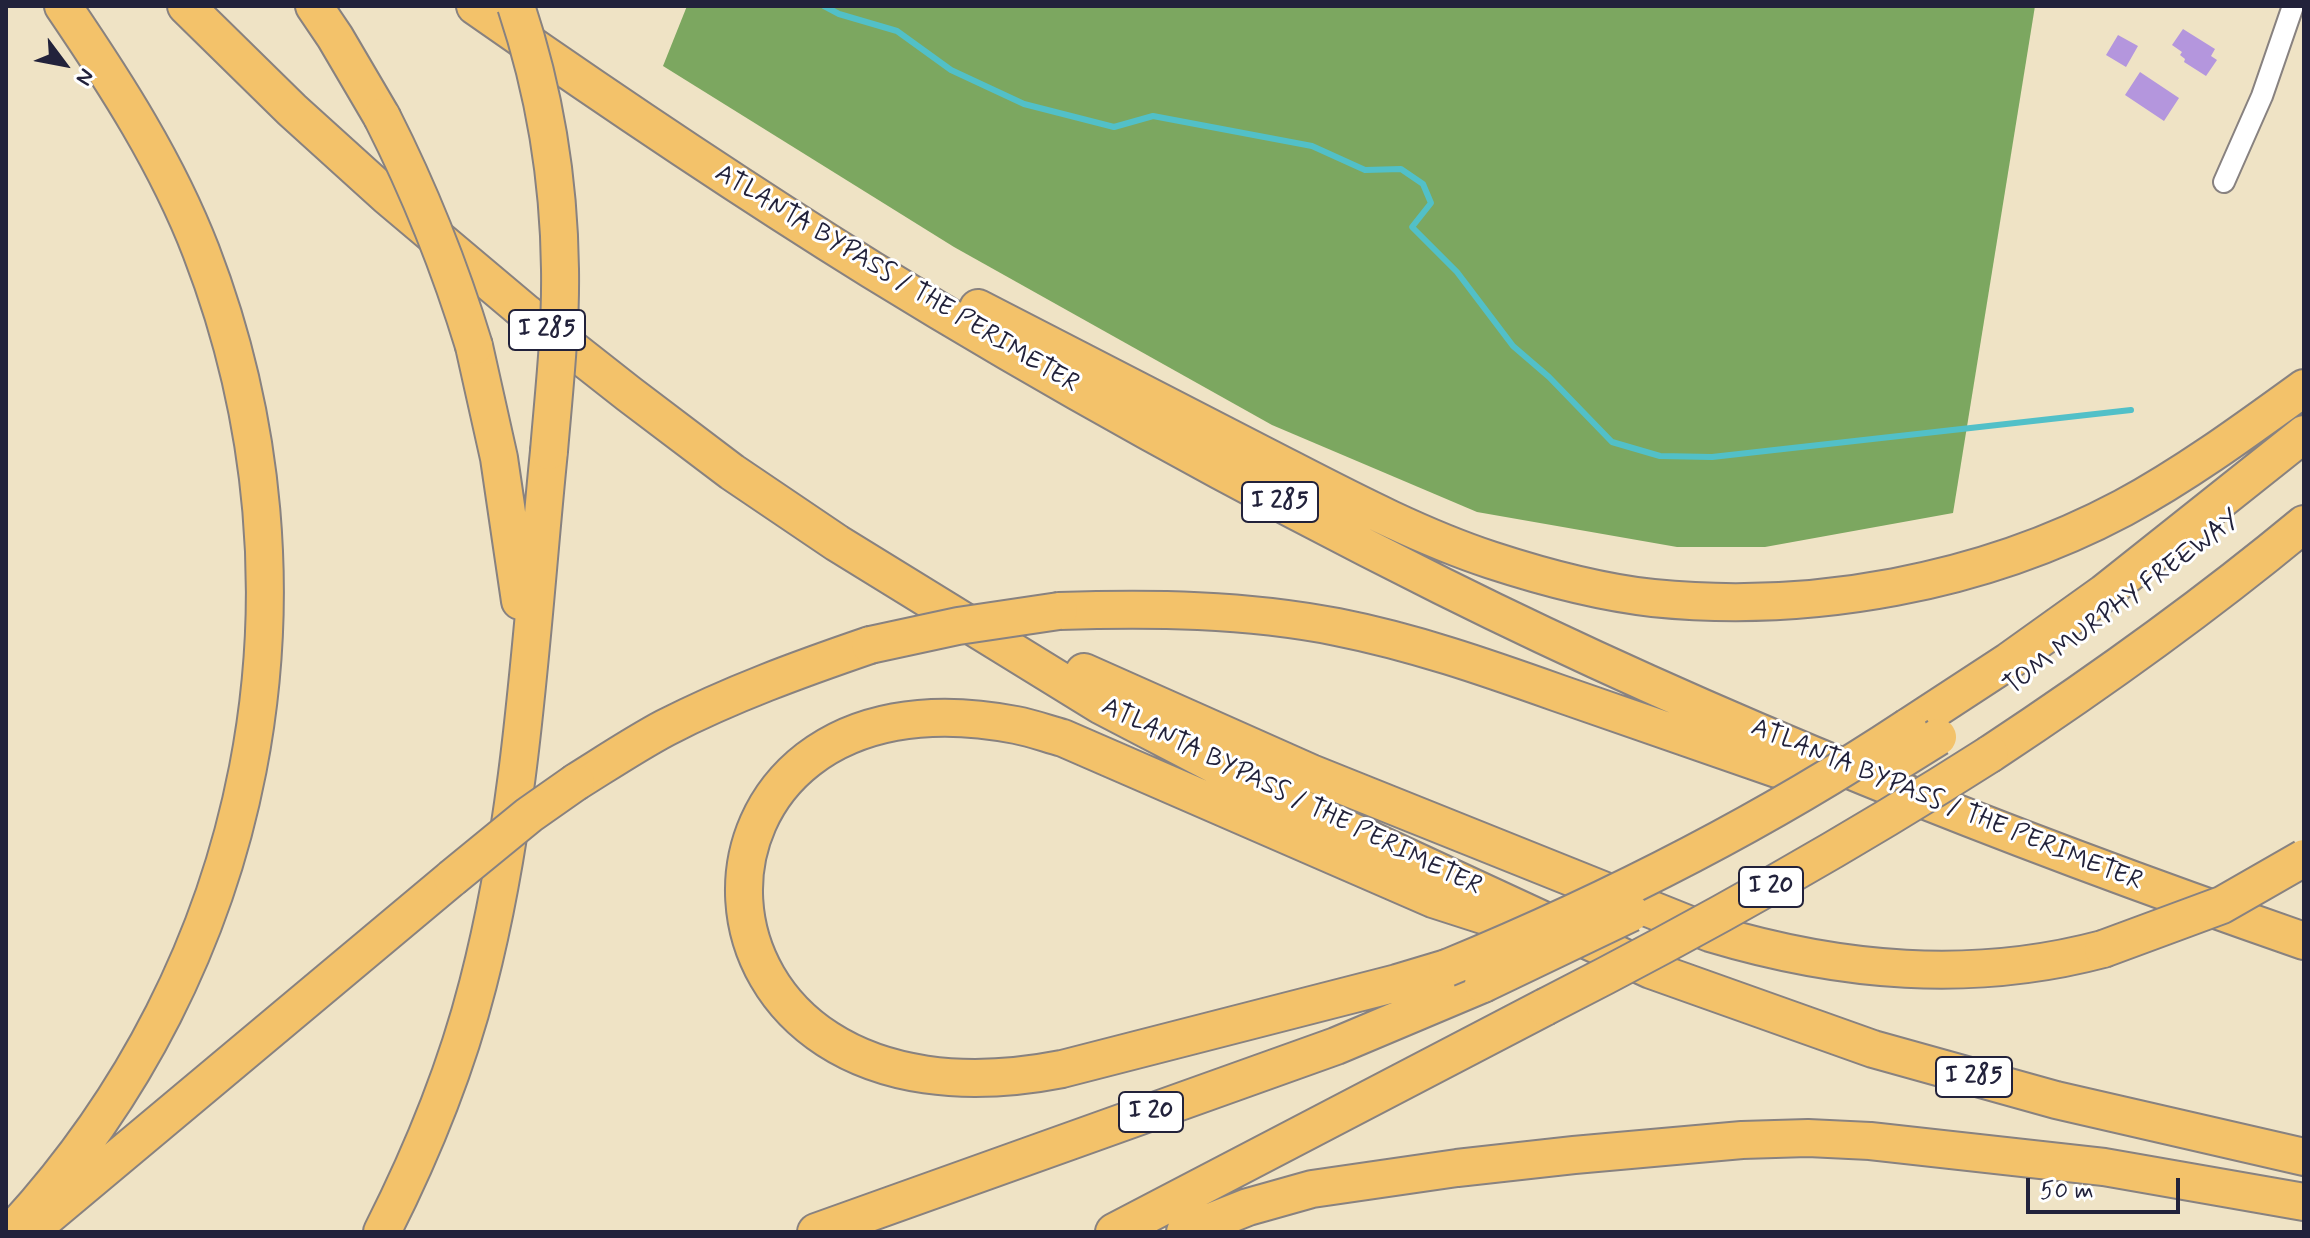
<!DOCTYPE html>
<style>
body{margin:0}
#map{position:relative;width:2310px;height:1238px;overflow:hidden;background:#efe3c5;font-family:Mynerve,sans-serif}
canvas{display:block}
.frame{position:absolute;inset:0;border:8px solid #22223b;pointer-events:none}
.north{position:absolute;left:24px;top:24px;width:80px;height:80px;-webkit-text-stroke:6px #fff;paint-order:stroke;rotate:122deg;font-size:22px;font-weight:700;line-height:32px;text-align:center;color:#22223b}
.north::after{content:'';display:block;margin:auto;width:28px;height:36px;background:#22223b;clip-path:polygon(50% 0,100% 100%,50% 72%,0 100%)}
.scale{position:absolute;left:2026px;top:1178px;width:154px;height:36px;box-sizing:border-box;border:4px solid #22223b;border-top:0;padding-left:10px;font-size:24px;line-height:28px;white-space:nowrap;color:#22223b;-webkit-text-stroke:6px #fff;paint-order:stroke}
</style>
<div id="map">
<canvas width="2310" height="1238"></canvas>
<div class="frame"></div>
<div class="north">N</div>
<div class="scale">50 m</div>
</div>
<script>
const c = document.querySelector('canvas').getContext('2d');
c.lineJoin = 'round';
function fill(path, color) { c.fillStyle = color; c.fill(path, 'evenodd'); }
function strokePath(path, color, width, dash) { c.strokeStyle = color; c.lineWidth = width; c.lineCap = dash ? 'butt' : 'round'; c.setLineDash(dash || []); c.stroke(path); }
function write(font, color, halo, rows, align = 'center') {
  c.font = font + ' Mynerve,sans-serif'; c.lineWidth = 6; c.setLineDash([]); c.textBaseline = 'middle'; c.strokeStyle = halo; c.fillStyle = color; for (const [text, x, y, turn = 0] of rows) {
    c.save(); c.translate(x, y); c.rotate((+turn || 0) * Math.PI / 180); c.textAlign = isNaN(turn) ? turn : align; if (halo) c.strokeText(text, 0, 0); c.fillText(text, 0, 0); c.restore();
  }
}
const forest = new Path2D(`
 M687,6H2035L1953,513L1765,547H1677L1477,512L1272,425L954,247L663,66Z`);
const stream = new Path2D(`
 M824,6L839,14L897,31L951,70L1024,104L1114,127L1153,116L1312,146L1365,170L1401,169L1423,184L1431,203L1412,227L1457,272L1513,346L1549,377L1612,442L1660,456L1712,457L2131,410`);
const building = new Path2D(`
 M2183,29L2215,49L2211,56L2217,60L2206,76L2184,62L2185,59L2180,55L2182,52L2172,45Z
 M2118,35L2138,46L2126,67L2106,55Z
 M2140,72L2179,98L2164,121L2125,95Z`);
const street = new Path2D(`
 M2224,182L2262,96L2293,6`);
const highway = new Path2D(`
 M186,6L292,110L387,196L526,313L629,394L732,472L837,543L1100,705L1269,793L1651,970L1873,1049L2056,1100L2304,1157
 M314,6L335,37L382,117
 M475,6C605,97 737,186 872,270C1057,384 1248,489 1442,586C1721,725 2010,839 2304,941
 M978,308C1074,358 1171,407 1267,457C1339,494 1415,535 1491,560C1543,577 1598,592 1653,598C1811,614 1982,583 2123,508C2186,474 2246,430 2304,388
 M474,346L499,458L520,601
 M1059,611C1152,608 1245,609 1337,627C1413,642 1485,667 1558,693C1631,718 1704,743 1777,769L1829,773
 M1084,672L1311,773L1710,933C1840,972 1971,984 2103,949
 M1908,727L2009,661L2104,593L2304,434
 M1990,754C2099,682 2204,607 2304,524
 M576,782C605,764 635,744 665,728C731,694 800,669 870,645
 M1447,968L1397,983L1062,1069C647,1150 645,652 1016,725C1032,728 1048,734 1063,738L1433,899L1489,917
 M48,1216L452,878
 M11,1232C258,966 332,591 201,251C167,163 116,84 63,6
 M382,1232C422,1153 456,1070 478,984C523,810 531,629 549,451
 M816,1232L1336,1046L1483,984
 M1114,1232L1545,1007
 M1185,1232L1248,1207L1312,1189L1457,1168L1574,1155L1742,1140L1808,1138L1870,1141L2104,1167L2304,1202`);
const highwayBridge = new Path2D(`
 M516,6C544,90 559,180 560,269C561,330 554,391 549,451
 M382,117C419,190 450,267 474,346
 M870,645L958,626L1059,611
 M1885,770L1938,737
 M452,878L529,815L576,782
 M2103,949L2222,905L2304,858
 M1447,968C1607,902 1763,823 1908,727
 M1483,984L1631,913
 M1545,1007C1698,929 1846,846 1990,754`);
const shields = [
 [547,330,76],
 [1280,502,76],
 [1771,887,64],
 [1974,1077,76],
 [1151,1112,64]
];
const shieldNames = [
 ["I 285",547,330],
 ["I 285",1280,502],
 ["I 20",1771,887],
 ["I 285",1974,1077],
 ["I 20",1151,1112]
];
const streetNames = [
 ["ATLANTA BYPASS / THE PERIMETER",896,280,31],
 ["TOM MURPHY FREEWAY",2123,604,-37],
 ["ATLANTA BYPASS / THE PERIMETER",1291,798,26],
 ["ATLANTA BYPASS / THE PERIMETER",1946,806,22]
];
fill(forest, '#7ca760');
strokePath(stream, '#52c0c8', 6);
fill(building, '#b496dd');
strokePath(street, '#888280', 24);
strokePath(highway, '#888280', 40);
strokePath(street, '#fff', 20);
strokePath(highway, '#f3c26a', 36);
strokePath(highwayBridge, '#888280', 40, []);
strokePath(highwayBridge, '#f3c26a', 36);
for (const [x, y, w] of shields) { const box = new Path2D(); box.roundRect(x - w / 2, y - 20, w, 40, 6); c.fillStyle = '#fff'; c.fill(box); strokePath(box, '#22223b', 2); }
write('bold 24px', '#22223b', null, shieldNames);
write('26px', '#22223b', '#fff', streetNames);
</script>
